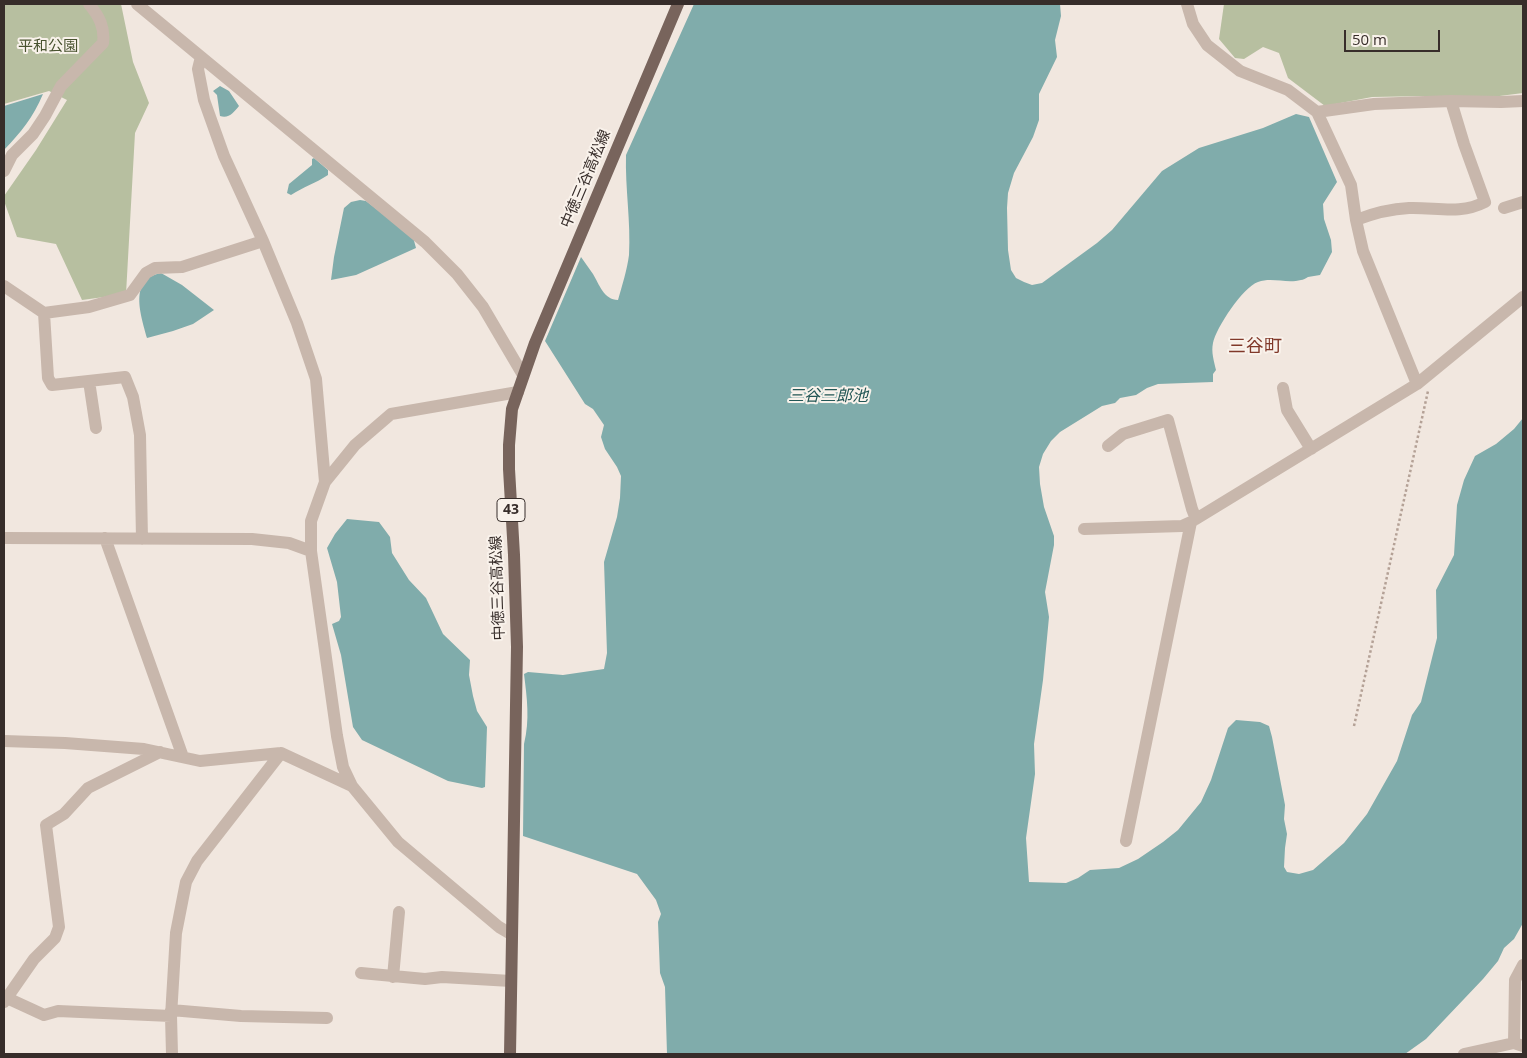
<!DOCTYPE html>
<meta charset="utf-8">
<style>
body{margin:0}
#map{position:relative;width:1527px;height:1058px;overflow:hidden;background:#f1e7df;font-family:"Open Sans",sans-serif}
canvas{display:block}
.frame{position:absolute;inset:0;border:5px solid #372d2a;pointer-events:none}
.scale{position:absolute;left:1344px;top:30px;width:96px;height:22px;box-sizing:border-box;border:2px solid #372d2a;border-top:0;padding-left:6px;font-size:15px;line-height:18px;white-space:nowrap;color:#372d2a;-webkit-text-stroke:4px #f9f2eb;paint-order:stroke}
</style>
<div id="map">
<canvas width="1527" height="1058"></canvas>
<div class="frame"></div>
<div class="scale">50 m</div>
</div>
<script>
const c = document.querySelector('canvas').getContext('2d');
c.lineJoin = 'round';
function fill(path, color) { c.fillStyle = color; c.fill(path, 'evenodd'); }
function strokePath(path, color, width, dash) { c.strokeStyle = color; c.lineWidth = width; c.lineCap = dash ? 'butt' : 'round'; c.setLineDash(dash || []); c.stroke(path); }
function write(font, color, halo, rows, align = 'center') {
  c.font = font + ' "Open Sans","Noto Sans JP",sans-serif'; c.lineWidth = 4; c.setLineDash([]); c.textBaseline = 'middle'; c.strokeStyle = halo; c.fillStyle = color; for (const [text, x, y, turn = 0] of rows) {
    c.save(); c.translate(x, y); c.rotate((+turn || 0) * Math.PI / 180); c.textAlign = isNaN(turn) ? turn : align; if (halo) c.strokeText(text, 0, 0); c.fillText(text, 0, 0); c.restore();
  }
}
const green = new Path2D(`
 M4,4H121L133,62L149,103L135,133L126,294L82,300L56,244L17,237L4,201V196L36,150L67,100L49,91L4,104Z
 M1224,4H1523V93L1484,98L1425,96L1372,97L1325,106L1288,78L1279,53L1263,47L1244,59L1235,58L1219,39Z`);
const water = new Path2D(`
 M694,4H1060L1061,16L1055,40L1057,57L1039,94V120L1033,137L1014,173L1008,193L1007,208L1008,250L1011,270L1016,278L1024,282L1032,285L1042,283L1097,243L1112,230L1162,171L1199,148L1263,128L1296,114L1309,117L1337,182L1323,204L1324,219L1331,240L1332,252L1320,275C1316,276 1312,276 1308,277C1306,278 1303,280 1301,280C1287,284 1272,277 1258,282C1243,287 1216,328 1213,343C1211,352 1214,361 1216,370L1213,374V382L1158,384L1147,388L1136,395L1120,398L1115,403L1102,406L1060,432L1051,441L1043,454L1039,467L1040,484L1044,507L1054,536V545L1045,592L1049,617L1043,680L1034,744L1035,774L1026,838L1029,882L1066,883L1078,878L1090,870L1119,868L1138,859L1163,842L1178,830L1201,802L1211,780L1228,728L1236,720L1260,722L1269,726L1272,737L1285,805L1284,819L1287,834L1285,848L1284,867L1287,872L1299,874L1313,870L1344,843L1367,814L1397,761L1412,715L1421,702L1437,638L1436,590L1454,555L1457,505L1464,480L1475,456L1496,444L1514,429L1523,418V923L1514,939L1504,948L1498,961L1483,979L1426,1039L1405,1054H667L665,987L660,973L658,922L661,914L656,900L637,874L523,836L524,744C530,720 527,698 524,674L528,672L563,675L604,669L607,653L604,562L617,517L620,498L621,476L617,467L605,449L601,437L604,425L593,409L585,404L545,341L581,257C585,263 589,268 593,274C599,284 604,300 618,300C622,286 627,270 629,255C631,222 625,188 626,155Z
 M220,86L229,91L239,106C234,112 229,119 220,116L217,95L213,91Z
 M43,94C33,118 21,132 4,150V106Z
 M314,158L328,170V175C316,183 303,187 291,195L287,193L289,184L312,165V159Z
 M360,200L366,201L413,237L416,248L356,275L331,280L334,257L344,208L351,202Z
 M161,273L182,285L214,310L193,324L173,331L147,338C141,315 128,279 161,273Z
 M347,519L379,522L390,537L392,553L409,580L426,598L443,634L470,660L469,675L473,696L477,711L487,727L485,787L482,788L448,781L362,740L353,727L341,655L332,624L339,621L341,617L337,582L327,548L335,534Z`);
const path = new Path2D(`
 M1354,726L1428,391`);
const minor = new Path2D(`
 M137,4L425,242L457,274L483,307L523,375
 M1187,4L1193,24L1207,45L1240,71L1288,90L1317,112L1351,185L1356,220L1363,251L1417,384L1523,297
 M201,57L198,69L204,100L224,156L263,241L297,323L316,379L325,482
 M1317,112L1374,104L1451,101L1501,102L1523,101
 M4,171L12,155L33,134L45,116L61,86L103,43C105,27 99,16 89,4
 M1504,208L1523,202
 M1356,220C1374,213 1389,209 1409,208C1436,207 1460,215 1485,202L1464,144L1451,101
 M4,286L44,313L48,378L52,385L125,377L133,397L140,435L142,539
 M44,313L89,307L130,295L146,273L155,268L182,267L263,241
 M89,381L96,428
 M1283,388L1287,410L1311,449
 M1108,446L1123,434L1168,420L1192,509L1196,519
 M1084,529L1182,526L1191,522
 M4,538L252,539L289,543L311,551
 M105,538L183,757
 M4,741L65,743L144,749L200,761L281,753L352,786
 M1126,841L1191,522L1417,384
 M511,934L499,927L398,842L352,786L343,767L337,736L311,551V521L325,482L355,445L391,414L518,392
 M361,973L425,979L442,977L511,981
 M393,977L399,912
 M7,998L44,1015L58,1011L171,1016
 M4,1002L34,959L55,938L59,927L46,825L64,814L88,788L160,752
 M171,1010L241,1016L327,1018
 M1514,1043L1515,980L1523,965
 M172,1054L171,1016L176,933L186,882L197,861L281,753
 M1464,1054L1514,1043L1523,1046`);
const major = new Path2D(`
 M510,1054L517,647L514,555L509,469V445L512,409L535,343L678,4`);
const shields = [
 [511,510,28]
];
const shieldNames = [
 ["43",511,510]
];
const parkNames = [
 ["平和公園",48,47]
];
const streetNames = [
 ["中徳三谷高松線",586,179,-67],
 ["中徳三谷高松線",498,588,-92]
];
const waterNames = [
 ["三谷三郎池",828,396]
];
const quarterNames = [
 ["三谷町",1255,347]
];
fill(green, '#b7bfa0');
fill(water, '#80acab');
strokePath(path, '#b4a196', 2.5, [2.5, 2.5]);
strokePath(minor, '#c8b7ac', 12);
strokePath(major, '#78645c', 12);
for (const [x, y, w] of shields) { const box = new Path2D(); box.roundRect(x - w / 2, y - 11.5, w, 23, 4); c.fillStyle = '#f9f2eb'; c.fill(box); strokePath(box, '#372d2a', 1); }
write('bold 14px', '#372d2a', null, shieldNames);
write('15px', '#495330', '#f9f2eb', parkNames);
write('15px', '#372d2a', '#f9f2eb', streetNames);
write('italic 16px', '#225655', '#f9f2eb', waterNames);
write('18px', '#803829', '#f9f2eb', quarterNames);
</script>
